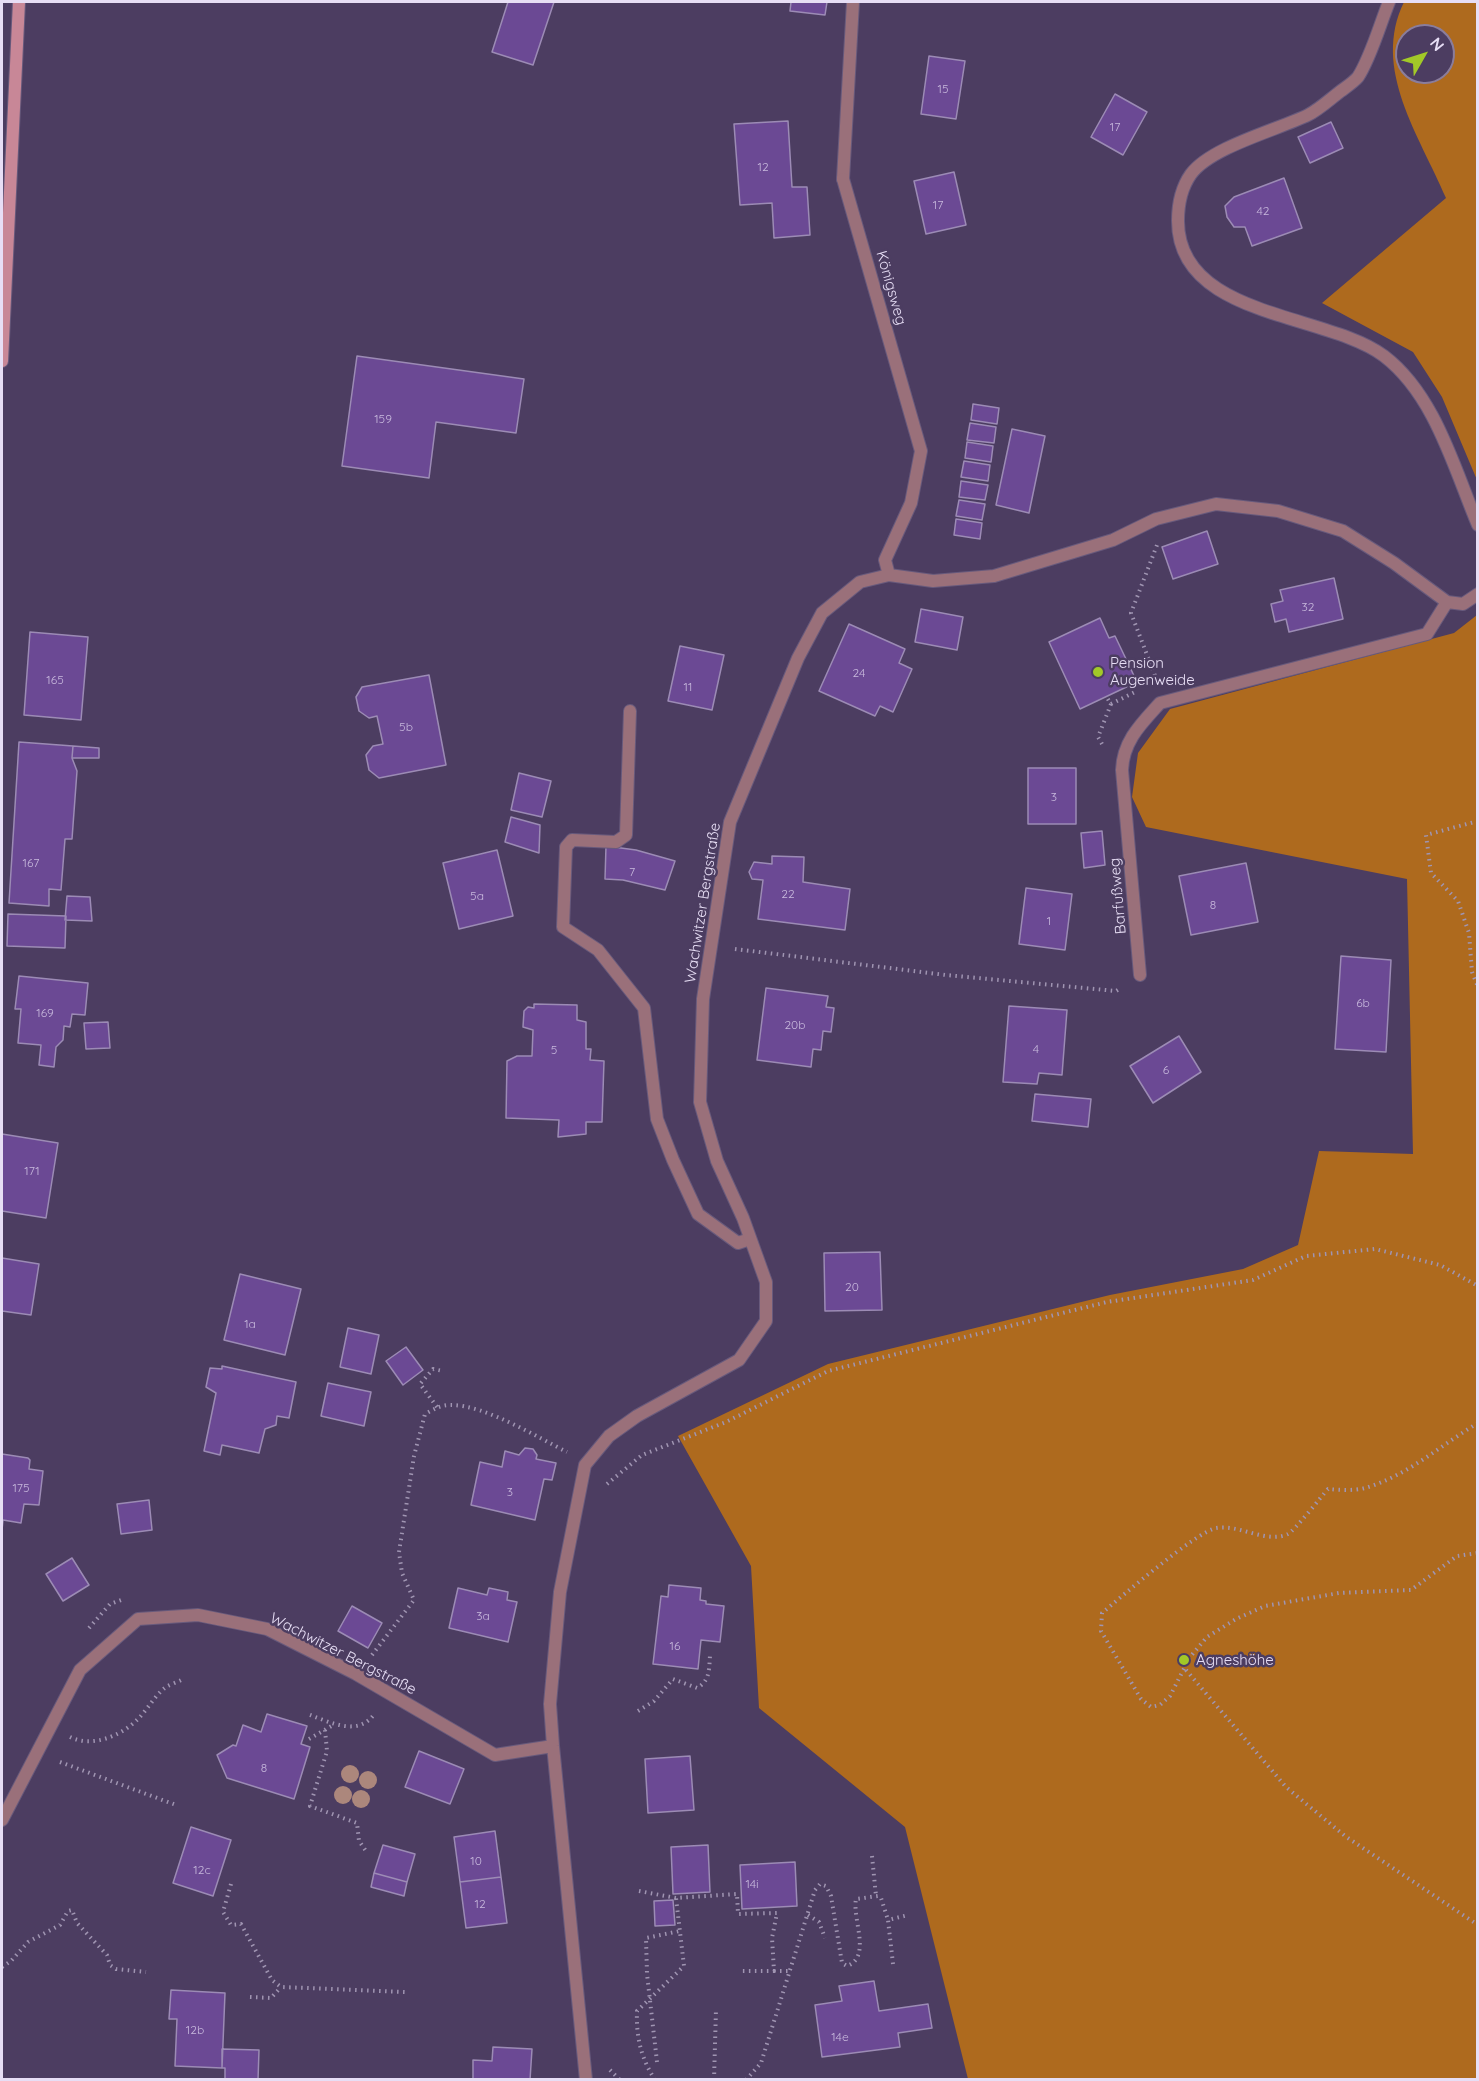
<!DOCTYPE html>
<meta charset="utf-8">
<style>
body{margin:0}
#map{position:relative;width:1479px;height:2081px;overflow:hidden;background:#4c3d61;font-family:Quicksand,sans-serif}
canvas{display:block}
.frame{position:absolute;inset:0;border:3px solid #e7def5;pointer-events:none}
.north{position:absolute;left:1395px;top:24px;width:60px;height:60px;box-sizing:border-box;background:#4c3d61;border:2px solid #8a7d9c;border-radius:50%;rotate:51deg;font-size:16px;font-weight:700;line-height:24px;text-align:center;color:#e7def5}
.north::after{content:'';display:block;margin:auto;width:21px;height:27px;background:#a2c928;clip-path:polygon(50% 0,100% 100%,50% 72%,0 100%)}
</style>
<div id="map">
<canvas width="1479" height="2081"></canvas>
<div class="frame"></div>
<div class="north">N</div>
</div>
<script>
const c = document.querySelector('canvas').getContext('2d');
c.lineJoin = 'round';
function fill(path, color) { c.fillStyle = color; c.fill(path, 'evenodd'); }
function strokePath(path, color, width, dash) { c.strokeStyle = color; c.lineWidth = width; c.lineCap = dash ? 'butt' : 'round'; c.setLineDash(dash || []); c.stroke(path); }
function write(font, color, halo, rows, align = 'center') {
  c.font = font + ' Quicksand,sans-serif'; c.lineWidth = 5; c.setLineDash([]); c.textBaseline = 'middle'; c.strokeStyle = halo; c.fillStyle = color; for (const [text, x, y, turn = 0] of rows) {
    c.save(); c.translate(x, y); c.rotate((+turn || 0) * Math.PI / 180); c.textAlign = isNaN(turn) ? turn : align; if (halo) c.strokeText(text, 0, 0); c.fillText(text, 0, 0); c.restore();
  }
}
const forest = new Path2D(`
 M1404,2H1477V480L1442,397L1413,352L1322,303L1446,198C1420,136 1371,69 1404,2ZM1407,36H1443V72H1407Z
 M1477,615V2079H968L905,1827L759,1708L751,1566L678,1436L828,1364L1110,1295L1243,1269L1298,1245L1319,1151L1413,1154L1407,879L1146,827L1132,797L1138,753L1170,709L1454,633Z`);
const building = new Path2D(`
 M508,2H554L533,65L492,52Z
 M791,2H827L825,15L790,11Z
 M929,56L965,61L956,119L921,114Z
 M1115,94L1147,112L1123,155L1091,137Z
 M788,121L792,187H807L810,235L774,238L772,203L740,205L734,124Z
 M1331,122L1343,148L1310,163L1298,137Z
 M954,172L966,225L926,234L914,181Z
 M1284,178L1302,228L1252,246L1245,227H1234L1227,217L1225,206L1234,197Z
 M357,356L524,379L516,433L436,422L429,478L342,466Z
 M973,404L999,408L997,424L971,420Z
 M970,423L996,427L994,443L967,440Z
 M1012,429L1045,436L1029,513L996,505Z
 M967,442L993,446L991,462L965,458Z
 M964,461L990,465L988,481L961,477Z
 M961,481L988,485L985,500L959,497Z
 M959,500L985,504L982,520L956,516Z
 M956,519L982,523L980,539L954,535Z
 M1207,531L1218,564L1173,579L1162,547Z
 M1334,578L1343,619L1289,632L1286,619L1275,622L1271,604L1283,601L1280,590Z
 M921,609L963,617L957,650L915,642Z
 M1100,618L1109,638L1115,636L1137,682L1080,709L1049,642Z
 M849,624L905,649L899,663L912,669L893,712L880,706L875,716L819,691Z
 M30,632L88,637L81,720L24,715Z
 M680,646L724,655L712,710L668,701Z
 M429,675L446,765L379,778L369,770L366,755L373,746L383,744L377,716L369,718L359,711L356,697L362,687Z
 M19,742L73,746L72,758L77,771L72,839H65L61,890L49,889V906L9,903Z
 M73,746L99,748V758H72Z
 M1028,768H1076V824H1028Z
 M519,773L551,781L542,817L511,810Z
 M511,817L540,825L539,853L505,842Z
 M1102,831L1105,865L1084,868L1081,833Z
 M606,846L636,850L675,861L665,890L623,880L605,879Z
 M497,850L513,916L459,929L443,863Z
 M772,856L804,857L803,882L850,889L845,930L758,919L763,880L752,879L749,872L754,862L772,864Z
 M1246,863L1258,922L1191,935L1179,876Z
 M1026,888L1072,894L1065,950L1019,944Z
 M67,896L90,897L92,921L65,920Z
 M8,914L66,916L65,948L7,946Z
 M1341,956L1391,960L1386,1052L1335,1049Z
 M19,976L88,983L85,1015L72,1014L70,1027L64,1026L63,1040L56,1047L54,1067L39,1065L41,1045L18,1043L21,1009H15Z
 M766,988L828,996L826,1007L834,1008L831,1032L823,1031L821,1050L813,1049L811,1067L757,1060Z
 M534,1004L577,1005V1020L586,1022V1049H591L590,1060L604,1061L602,1122H586V1134L558,1137L559,1120L506,1118L507,1061L517,1056H532L533,1030L523,1027L524,1011L528,1007L534,1008Z
 M1009,1006L1067,1010L1062,1075L1039,1073L1037,1084L1003,1082Z
 M108,1022L110,1048L86,1049L84,1023Z
 M1179,1036L1201,1072L1153,1103L1130,1066Z
 M1035,1094L1091,1099L1088,1127L1032,1121Z
 M2,1134L58,1143L46,1218L2,1211Z
 M880,1252L882,1310L825,1311L824,1253Z
 M2,1258L39,1264L31,1315L2,1311Z
 M240,1274L301,1289L285,1355L224,1340Z
 M348,1328L379,1335L371,1374L340,1367Z
 M406,1347L423,1370L403,1385L386,1361Z
 M222,1366L296,1382L289,1418L277,1416L276,1425L265,1429L259,1453L222,1445L220,1455L204,1451L216,1393L206,1387L210,1368L222,1369Z
 M328,1383L371,1392L364,1426L321,1416Z
 M525,1448L533,1449L537,1455L536,1459L556,1463L552,1480L544,1479L535,1520L471,1505L480,1462L502,1467L505,1451L519,1455Z
 M2,1454L28,1458L30,1460L29,1469L43,1471L39,1505L24,1504L21,1523L3,1520L2,1530Z
 M149,1500L152,1530L121,1534L117,1504Z
 M72,1558L89,1585L63,1601L46,1574Z
 M669,1585L701,1588L700,1600L706,1601V1604L724,1606L720,1642L701,1640L698,1669L653,1664L661,1596L668,1597Z
 M458,1588L487,1595L489,1588L508,1592L507,1600L517,1602L508,1642L449,1628Z
 M352,1606L382,1623L368,1648L338,1631Z
 M267,1714L307,1726L301,1744L310,1747L294,1799L227,1778L217,1755L233,1745L236,1746L243,1725L261,1732Z
 M419,1751L464,1769L450,1804L405,1787Z
 M690,1756L694,1810L648,1813L645,1759Z
 M191,1827L231,1840L213,1896L173,1883Z
 M495,1831L501,1877L460,1882L454,1837Z
 M383,1845L415,1854L407,1882L374,1873Z
 M708,1845L710,1892L673,1894L671,1847Z
 M795,1862L797,1906L742,1909L740,1865Z
 M374,1873L407,1882L404,1896L371,1887Z
 M501,1877L507,1923L466,1928L460,1882Z
 M673,1900L675,1925L655,1926L654,1901Z
 M874,1981L879,2011L928,2004L932,2028L898,2033L900,2047L822,2057L815,2005L842,2001L839,1986Z
 M171,1990L225,1993L222,2068L175,2066L177,2019H169Z
 M493,2047L532,2049L530,2080H473V2060L492,2061Z
 M222,2049L259,2050L258,2080H225V2068H222Z`);
const path = new Path2D(`
 M1157,681L1131,613L1157,545
 M1111,704L1137,691
 M1102,744L1098,737L1111,704L1106,696
 M1478,821L1426,835L1431,873L1458,901L1469,933L1472,972L1478,987
 M735,949L946,975L1116,991L1121,988
 M437,1407L420,1384L433,1369L443,1371
 M1478,1423C1441,1445 1407,1476 1365,1488C1354,1491 1339,1490 1328,1489C1321,1497 1294,1531 1288,1534C1266,1544 1240,1524 1216,1528C1196,1532 1121,1597 1102,1613L1101,1631L1141,1699L1151,1707L1160,1705L1170,1696L1190,1657L1207,1637L1236,1619L1265,1606L1339,1593L1411,1590L1457,1556L1478,1553
 M607,1484L642,1455L726,1422L828,1371L1107,1302L1253,1280L1306,1256L1375,1249L1440,1265L1478,1286
 M89,1628L110,1604L121,1600
 M372,1655L414,1600L402,1573L399,1552L414,1456L425,1414C434,1409 441,1405 451,1405C485,1405 537,1437 567,1452
 M1186,1670L1286,1787L1345,1836L1478,1925
 M638,1711L654,1701L673,1679L697,1688C710,1681 709,1669 710,1656
 M310,1715C332,1723 359,1737 375,1713
 M325,1730L327,1751L310,1806L357,1823L359,1841L366,1851
 M70,1737C92,1748 121,1736 138,1719C148,1709 155,1695 166,1687C171,1684 178,1682 183,1679
 M309,1739L335,1724
 M60,1762L176,1805
 M872,1856L876,1896
 M231,1884L223,1912L231,1925L241,1924L272,1980L281,1987L405,1992
 M639,1891L676,1898L737,1894L738,1914L777,1913L772,1938L774,1971H742
 M808,1915L819,1922L825,1938
 M893,1964L888,1920L908,1915
 M2,1967L11,1961L28,1942L60,1925L68,1911L72,1910L77,1923L107,1955L110,1965L116,1969L146,1972
 M774,1971H791
 M250,1997L271,1998L281,1987
 M657,2062L647,1974L646,1938L680,1931
 M610,2070L620,2080
 M655,2080C641,2058 636,2037 637,2011L684,1966L676,1898
 M714,2080L716,2009
 M746,2080L761,2063L815,1890L820,1884L826,1886L831,1896L842,1963L847,1966C872,1957 852,1919 856,1899L878,1896L881,1898L888,1920`);
const service = new Path2D(`
 M843,179L853,2
 M630,711L626,835L616,842L572,840L566,847L563,927L598,950L644,1008L657,1119L673,1160L698,1214L738,1243L750,1239`);
const minor = new Path2D(`
 M1389,2C1380,24 1371,57 1358,77C1353,83 1343,89 1337,94C1328,101 1318,110 1308,115C1277,130 1211,147 1191,174C1181,188 1178,205 1178,221C1178,318 1327,313 1384,356C1435,395 1454,468 1478,525
 M843,179L921,451L911,503L885,560L889,575
 M1140,975L1122,770C1123,741 1141,724 1160,703L1427,634L1447,602
 M2,1820L80,1670L138,1619L198,1615L267,1629L356,1674L495,1755L553,1746
 M586,2080L553,1746L550,1704L560,1592L585,1465L609,1436L637,1416L739,1360L766,1321V1282L743,1218L717,1161L700,1102L703,999L730,822L798,658L822,613L860,582L889,575L933,581L994,576L1113,540L1156,519L1216,504L1278,511L1343,531L1394,563L1447,602L1463,604L1478,594`);
const secondary = new Path2D(`
 M2,361L19,2`);
const trees = [
 [350,1774],
 [368,1780],
 [343,1795],
 [361,1799]
];
const markers = [
 [1098,672,6,"#a2c928"],
 [1184,1660,6,"#a2c928"]
];
const numberNames = [
 ["15",943,89],
 ["17",1115,127],
 ["12",763,167],
 ["17",938,205],
 ["42",1263,211],
 ["159",383,419],
 ["32",1308,607],
 ["24",859,673],
 ["165",55,680],
 ["11",688,687],
 ["5b",406,727],
 ["3",1054,797],
 ["167",31,863],
 ["7",632,872],
 ["22",788,894],
 ["5a",477,896],
 ["8",1213,905],
 ["1",1049,921],
 ["6b",1363,1003],
 ["169",45,1013],
 ["20b",795,1025],
 ["4",1036,1049],
 ["5",554,1050],
 ["6",1166,1070],
 ["171",32,1171],
 ["20",852,1287],
 ["1a",250,1324],
 ["175",21,1488],
 ["3",510,1492],
 ["3a",483,1616],
 ["16",675,1646],
 ["8",264,1768],
 ["10",476,1861],
 ["12c",202,1870],
 ["14i",752,1884],
 ["12",480,1904],
 ["12b",195,2030],
 ["14e",840,2037]
];
const streetNames = [
 ["Königsweg",891,288,74],
 ["Barfußweg",1118,896,-95],
 ["Wachwitzer Bergstraße",703,903,-81],
 ["Wachwitzer Bergstraße",343,1654,27]
];
const poiNames = [
 ["Pension",1110,663],
 ["Augenweide",1110,680],
 ["Agneshöhe",1196,1660]
];
fill(forest, '#ae6a1e');
fill(building, '#6b4994');
strokePath(building, '#9c8bb5', 1.5);
strokePath(service, '#685a7c', 14);
strokePath(minor, '#685a7c', 14);
strokePath(secondary, '#685a7c', 14);
strokePath(path, '#a095b2', 4, [1.5, 4.5]);
strokePath(service, '#9a707a', 12);
strokePath(minor, '#9a707a', 12);
strokePath(secondary, '#c88797', 12);
c.fillStyle = '#ac877c';
for (const [x, y] of trees) { c.beginPath(); c.arc(x, y, 9, 0, 2 * Math.PI); c.fill(); }
for (const [x, y, r, color] of markers) { const dot = new Path2D(); dot.arc(x, y, r, 0, 2 * Math.PI); c.fillStyle = color; c.fill(dot); strokePath(dot, '#4c3d61', 2); }
write('12px', '#c8b9dd', null, numberNames);
write('15px', '#e7def5', '#4c3d61', streetNames);
write('15px', '#e7def5', '#4c3d61', poiNames, 'left');
</script>
